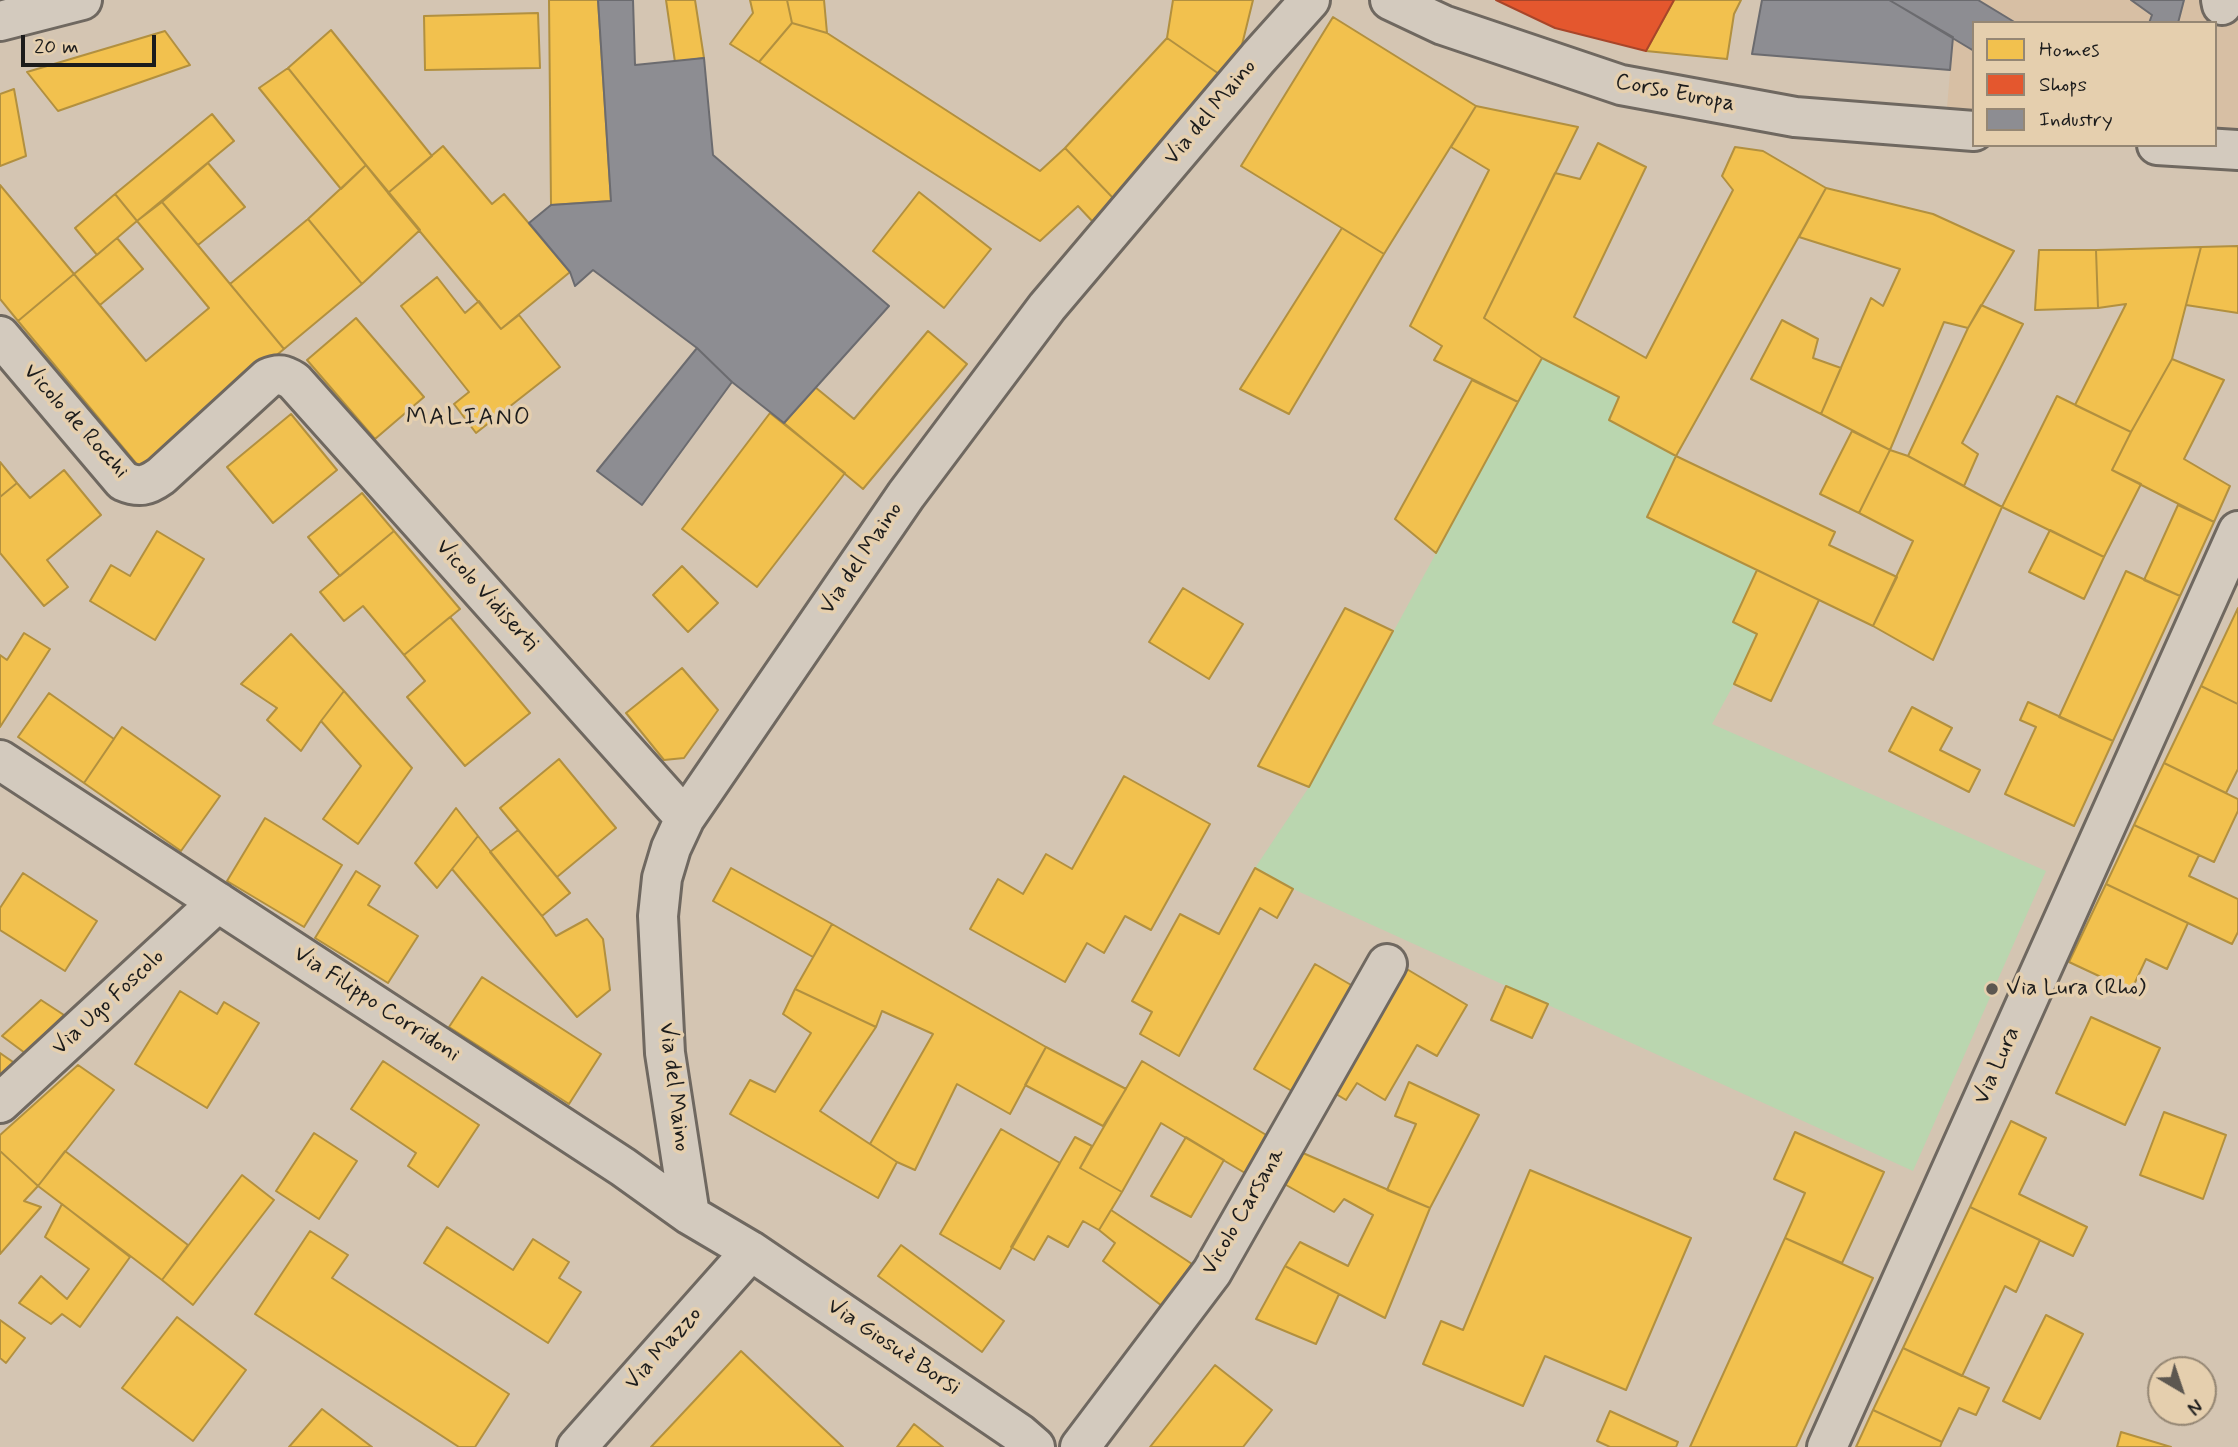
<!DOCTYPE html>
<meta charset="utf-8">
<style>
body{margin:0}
#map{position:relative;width:2238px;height:1447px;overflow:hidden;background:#d4c5b2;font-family:Mynerve,sans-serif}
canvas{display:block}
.legend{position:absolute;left:1972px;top:21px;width:245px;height:126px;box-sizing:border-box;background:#e5cfae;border:2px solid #958774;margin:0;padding:9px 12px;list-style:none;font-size:21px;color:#1c1c1c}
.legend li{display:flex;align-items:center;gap:14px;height:35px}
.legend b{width:35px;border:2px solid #958774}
.north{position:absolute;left:2147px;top:1356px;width:70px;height:70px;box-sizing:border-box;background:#e5cfae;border:2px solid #958774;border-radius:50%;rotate:141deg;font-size:19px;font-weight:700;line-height:28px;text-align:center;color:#1c1c1c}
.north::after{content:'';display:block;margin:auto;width:24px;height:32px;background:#5c5750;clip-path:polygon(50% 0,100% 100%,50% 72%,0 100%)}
.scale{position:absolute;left:21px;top:35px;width:135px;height:32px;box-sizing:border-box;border:4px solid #1c1c1c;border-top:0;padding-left:9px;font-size:21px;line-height:24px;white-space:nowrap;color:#1c1c1c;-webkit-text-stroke:5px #e5cfae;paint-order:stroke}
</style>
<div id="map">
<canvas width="2238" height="1447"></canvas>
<ul class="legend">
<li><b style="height:19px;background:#f2c14e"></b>Homes</li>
<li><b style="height:19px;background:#e4572e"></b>Shops</li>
<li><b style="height:19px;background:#8d8d92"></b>Industry</li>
</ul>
<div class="north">N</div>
<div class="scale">20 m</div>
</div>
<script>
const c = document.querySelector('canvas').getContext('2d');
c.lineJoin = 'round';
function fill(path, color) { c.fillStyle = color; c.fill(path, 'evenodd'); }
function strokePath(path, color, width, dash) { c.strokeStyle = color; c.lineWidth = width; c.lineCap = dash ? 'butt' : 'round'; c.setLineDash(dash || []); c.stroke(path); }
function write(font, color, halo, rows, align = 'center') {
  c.font = font + ' Mynerve,sans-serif'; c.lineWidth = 7; c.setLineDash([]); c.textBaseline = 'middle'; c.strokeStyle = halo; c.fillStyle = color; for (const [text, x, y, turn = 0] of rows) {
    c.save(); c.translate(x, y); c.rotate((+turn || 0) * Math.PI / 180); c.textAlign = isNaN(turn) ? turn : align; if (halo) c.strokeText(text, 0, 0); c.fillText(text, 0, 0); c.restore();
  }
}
const built = new Path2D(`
 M1889,0H2238V143L2215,141V23H1974V122L1946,119L1953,37Z`);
const green = new Path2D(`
 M1542,358L1619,397L1609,420L1676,456L1647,517L1757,570L1733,622L1757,634L1734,684L1712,724L2046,871L1913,1171L1293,889L1255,868L1309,787Z`);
const homes = new Path2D(`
 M549,0H598L611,201L551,205Z
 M666,0H695L704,58L675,62Z
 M750,0H787L792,23L759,62L730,44L753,13Z
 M787,0H824L827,33L792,23Z
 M1173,0H1253L1239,57L1222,76L1167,38Z
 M1674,0H1741L1734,14L1727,59L1646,51Z
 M538,13L540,68L425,70L424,16Z
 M1333,17L1476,106L1384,254L1241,166Z
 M792,23L827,33L1040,171L1065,148L1113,198L1093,222L1078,206L1040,241L759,62Z
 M331,30L432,156L388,193L288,68Z
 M165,31L190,65L58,111L27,72Z
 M1167,38L1222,76L1113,198L1065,148Z
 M288,68L366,165L341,189L259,88Z
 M14,89L26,156L0,166V94Z
 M1476,106L1578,127L1484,318L1542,358L1518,402L1434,360L1442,346L1410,326L1489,170L1451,147Z
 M212,114L234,141L137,221L115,194Z
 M1598,143L1646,167L1574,317L1646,358L1733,190L1722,176L1735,147L1763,151L1826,188L1676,456L1609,420L1619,397L1542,358L1484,318L1555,173L1580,179Z
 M443,146L492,204L504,194L570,272L501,329L388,193Z
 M208,163L245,207L198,245L162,202Z
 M366,165L420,230L362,284L308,219Z
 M0,185L74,274L18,321L0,299Z
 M1826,188L1933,214L2014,251L1968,328L1944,322L1890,450L1821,414L1871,298L1883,306L1900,269L1799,237Z
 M919,192L991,249L944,308L873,251Z
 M115,194L137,221L97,255L75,228Z
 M162,202L284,349L140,468L18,321L74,274L146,361L209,308L137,221Z
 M308,219L362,284L284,349L230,284Z
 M1342,228L1384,254L1289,414L1240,389Z
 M117,238L143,269L100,305L74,274Z
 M2238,246V313L2186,305L2201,247Z
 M2201,247L2172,359L2131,432L2075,405L2126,304L2098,308L2096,250Z
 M2039,250H2096L2098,308L2035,310Z
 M437,277L465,313L479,301L501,329L519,315L560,367L476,433L454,404L469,392L401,306Z
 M1981,305L2023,324L1962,443L1978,454L1964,486L1908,456L1968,328Z
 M356,318L424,397L375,439L307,360Z
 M1782,320L1818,339L1813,358L1841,368L1821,414L1751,379Z
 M928,331L967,364L863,489L784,423L815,387L854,419Z
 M2172,359L2224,380L2184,459L2230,486L2214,522L2112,470L2131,432Z
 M1472,380L1518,402L1436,553L1395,519Z
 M2057,396L2131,432L2112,470L2141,484L2104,557L2002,507Z
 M770,413L845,473L757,587L682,529Z
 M291,414L337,470L273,523L227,467Z
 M1852,431L1890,450L1859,513L1820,494Z
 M1890,450L1908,456L2002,507L1933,660L1873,626L1913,541L1859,513Z
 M1676,456L1835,532L1829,545L1897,577L1873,626L1647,517Z
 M0,462L17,483L0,497Z
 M64,470L101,515L47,560L68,587L44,606L0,553V497L17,483L30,498Z
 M362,493L394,531L340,576L308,537Z
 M2178,505L2214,522L2180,596L2144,580Z
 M2050,530L2104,557L2084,599L2029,572Z
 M157,531L204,559L155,640L90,601L111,565L130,576Z
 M394,531L460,609L404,655L363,606L344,621L320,592Z
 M682,566L718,603L688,632L653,595Z
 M1757,570L1819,600L1771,701L1734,684L1757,634L1733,622Z
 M2126,571L2180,596L2113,741L2059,717Z
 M1183,588L1243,624L1209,679L1149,642Z
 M1345,608L1393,631L1309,787L1258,766Z
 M2238,608V704L2201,686Z
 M450,617L530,713L465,766L407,697L425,681L404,655Z
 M24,633L50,649L0,727V655L7,660Z
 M291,634L344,691L321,721L301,751L267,720L277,708L241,684Z
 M682,668L718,710L684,758L664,760L626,713Z
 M2201,686L2238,704V769L2226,793L2164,763Z
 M344,691L412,768L358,844L323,819L361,766L321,721Z
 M49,693L114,739L84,783L18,737Z
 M2028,702L2113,741L2074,826L2005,794L2036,727L2020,720Z
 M1912,707L1952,728L1940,750L1980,770L1969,792L1889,751Z
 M122,727L220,796L181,851L84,783Z
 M559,759L616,828L557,877L500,808Z
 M2164,763L2238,799V811L2214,862L2134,825Z
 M1124,776L1210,824L1151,930L1125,916L1104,953L1087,943L1065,982L970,929L998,879L1023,894L1046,854L1072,869Z
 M456,808L478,836L437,888L415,863Z
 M265,818L342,865L304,927L227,881Z
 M2134,825L2199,855L2189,876L2238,899V932L2232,944L2106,884Z
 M518,830L570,893L542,916L490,852Z
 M478,836L542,916L556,936L587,919L603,939L610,990L577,1017L452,869Z
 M731,868L832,924L813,957L713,901Z
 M1255,868L1293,889L1277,918L1260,908L1179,1056L1140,1034L1152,1012L1132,1001L1180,914L1219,934Z
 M356,871L380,886L368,905L418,936L388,983L315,938Z
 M23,873L97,921L65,971L0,930V908Z
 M2106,884L2188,923L2167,969L2146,959L2131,991L2069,962Z
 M832,924L1046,1047L1010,1114L957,1084L915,1170L897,1162L870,1144L933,1034L882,1011L876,1027L795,989Z
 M1315,964L1358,989L1297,1094L1254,1069Z
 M1405,968L1467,1005L1437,1056L1417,1045L1385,1100L1357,1083L1346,1100L1331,1091Z
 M482,977L601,1054L569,1104L449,1027Z
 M1506,986L1548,1004L1532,1038L1491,1020Z
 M795,989L876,1027L820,1111L897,1162L878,1198L730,1114L750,1080L775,1092L811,1033L783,1014Z
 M180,991L217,1014L224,1002L259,1023L207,1108L135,1064Z
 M41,1000L64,1015L25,1053L2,1036Z
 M2091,1017L2160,1048L2125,1125L2056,1093Z
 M1046,1047L1126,1089L1103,1126L1025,1085Z
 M0,1053L16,1064L0,1078Z
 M383,1061L479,1125L438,1187L408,1166L416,1153L351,1109Z
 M1142,1061L1273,1139L1250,1176L1161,1123L1122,1192L1080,1168Z
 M78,1065L114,1090L38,1186L0,1151V1135Z
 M1409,1082L1479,1115L1430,1208L1387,1190L1416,1124L1395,1116Z
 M2164,1112L2226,1135L2203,1199L2140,1175Z
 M2011,1121L2046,1138L2019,1194L2087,1227L2073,1256L1970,1207Z
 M1001,1129L1060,1163L1000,1269L940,1234Z
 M1795,1132L1884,1172L1842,1263L1785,1238L1805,1193L1774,1179Z
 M314,1133L357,1161L319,1219L276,1191Z
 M1075,1137L1092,1146L1080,1168L1122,1192L1099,1230L1083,1221L1068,1247L1048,1236L1034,1260L1011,1247Z
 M1186,1137L1224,1160L1191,1217L1151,1196Z
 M1296,1150L1430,1208L1385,1318L1285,1266L1300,1242L1348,1266L1373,1215L1344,1199L1334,1212L1279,1181Z
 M0,1151L38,1186L24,1201L41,1207L0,1254Z
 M65,1151L188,1245L162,1280L38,1186Z
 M1530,1170L1691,1238L1626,1390L1545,1356L1523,1406L1423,1364L1441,1321L1463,1330Z
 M242,1175L274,1200L193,1305L162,1280Z
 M62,1204L130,1257L80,1327L62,1314L51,1324L19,1303L41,1276L67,1299L89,1269L45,1237Z
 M1970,1207L2040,1240L2016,1292L2005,1286L1962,1376L1903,1348Z
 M1111,1210L1192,1264L1162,1306L1103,1261L1115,1243L1099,1230Z
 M447,1227L513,1270L533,1239L569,1262L559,1278L581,1292L548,1343L424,1263Z
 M310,1231L348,1255L332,1278L509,1394L475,1447H459L255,1314Z
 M1785,1238L1873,1278L1796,1447H1690Z
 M901,1245L1004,1321L982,1352L878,1276Z
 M1285,1266L1339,1294L1316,1344L1256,1319Z
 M2046,1315L2083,1334L2040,1419L2003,1401Z
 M177,1317L246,1370L193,1441L122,1388Z
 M0,1320L25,1338L6,1363L0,1358Z
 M1903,1348L1989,1388L1976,1415L1959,1408L1942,1442L1873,1410Z
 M741,1351L843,1447H651Z
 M1215,1365L1272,1410L1243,1447H1150Z
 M322,1409L372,1447H289Z
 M1873,1410L1942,1442L1940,1447H1856Z
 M1610,1411L1678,1442L1676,1447H1610L1597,1441Z
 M914,1424L943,1447H897Z
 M2121,1432L2171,1447H2117Z`);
const shops = new Path2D(`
 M1496,0H1674L1646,51L1555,28Z`);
const industry = new Path2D(`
 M598,0H633L635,65L704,58L713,155L889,306L784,423L732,382L697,348L593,270L575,286L570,272L529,223L551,205L611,201Z
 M1762,0H1889L1953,37L1950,70L1752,54Z
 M1892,0H1978L2016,23H1974V51L1891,1Z
 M2131,0H2184L2178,23H2149L2152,15Z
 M697,348L732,382L642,505L597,471Z`);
const minor = new Path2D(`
 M2221,0L2222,5
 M0,336L123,481C139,488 147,486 161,476L268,378C279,373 284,375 294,381L685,818
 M0,760L623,1167L690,1215L751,1251L1020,1434L1035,1447
 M0,1103L218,902
 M690,1215L665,1053L658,916L662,878L671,848L685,818L906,495L1047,307L1258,58L1310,0
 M577,1447L751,1251
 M1080,1447L1212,1272L1387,964
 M1827,1447L2238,531`);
const tertiary = new Path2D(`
 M0,21L82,0`);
const secondary = new Path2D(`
 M1390,0L1443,25L1621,85L1795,117L1974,131
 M2157,145L2238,150`);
const markers = [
 [1992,989,7,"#5c5750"]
];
const streetNames = [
 ["Corso Europa",1675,94,11],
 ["Via del Maino",1211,113,-50],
 ["Vicolo de Rocchi",75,422,48],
 ["Via del Maino",862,559,-56],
 ["Vicolo Vidiserti",486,596,48],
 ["Via Ugo Foscolo",109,1003,-43],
 ["Via Filippo Corridoni",376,1005,33],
 ["Via Lura",1998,1066,-66],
 ["Via del Maino",673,1087,83],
 ["Vicolo Carsana",1244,1212,-60],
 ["Via Giosuè Borsi",893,1348,34],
 ["Via Mazzo",664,1349,-48]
];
const poiNames = [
 ["Via Lura (Rho)",2006,989]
];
const neighbourhoodNames = [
 ["MALIANO",469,419]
];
fill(built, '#d7bfa4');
fill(green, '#bad6af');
fill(homes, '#f2c14e');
strokePath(homes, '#b2903f', 2);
fill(shops, '#e4572e');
strokePath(shops, '#a84529', 2);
fill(industry, '#8d8d92');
strokePath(industry, '#6b6b6f', 2);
strokePath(minor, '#6f6860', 44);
strokePath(tertiary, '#6f6860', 44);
strokePath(secondary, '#6f6860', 44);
strokePath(minor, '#d3cabe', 38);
strokePath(tertiary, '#d3cabe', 38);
strokePath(secondary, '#d3cabe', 38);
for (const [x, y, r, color] of markers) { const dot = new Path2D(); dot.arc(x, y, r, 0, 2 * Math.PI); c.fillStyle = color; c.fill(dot); strokePath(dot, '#e5cfae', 2.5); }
write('23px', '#1c1c1c', '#e5cfae', streetNames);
write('23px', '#1c1c1c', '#e5cfae', poiNames, 'left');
c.letterSpacing = '2px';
write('24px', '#1c1c1c', '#e5cfae', neighbourhoodNames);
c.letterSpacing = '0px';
</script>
